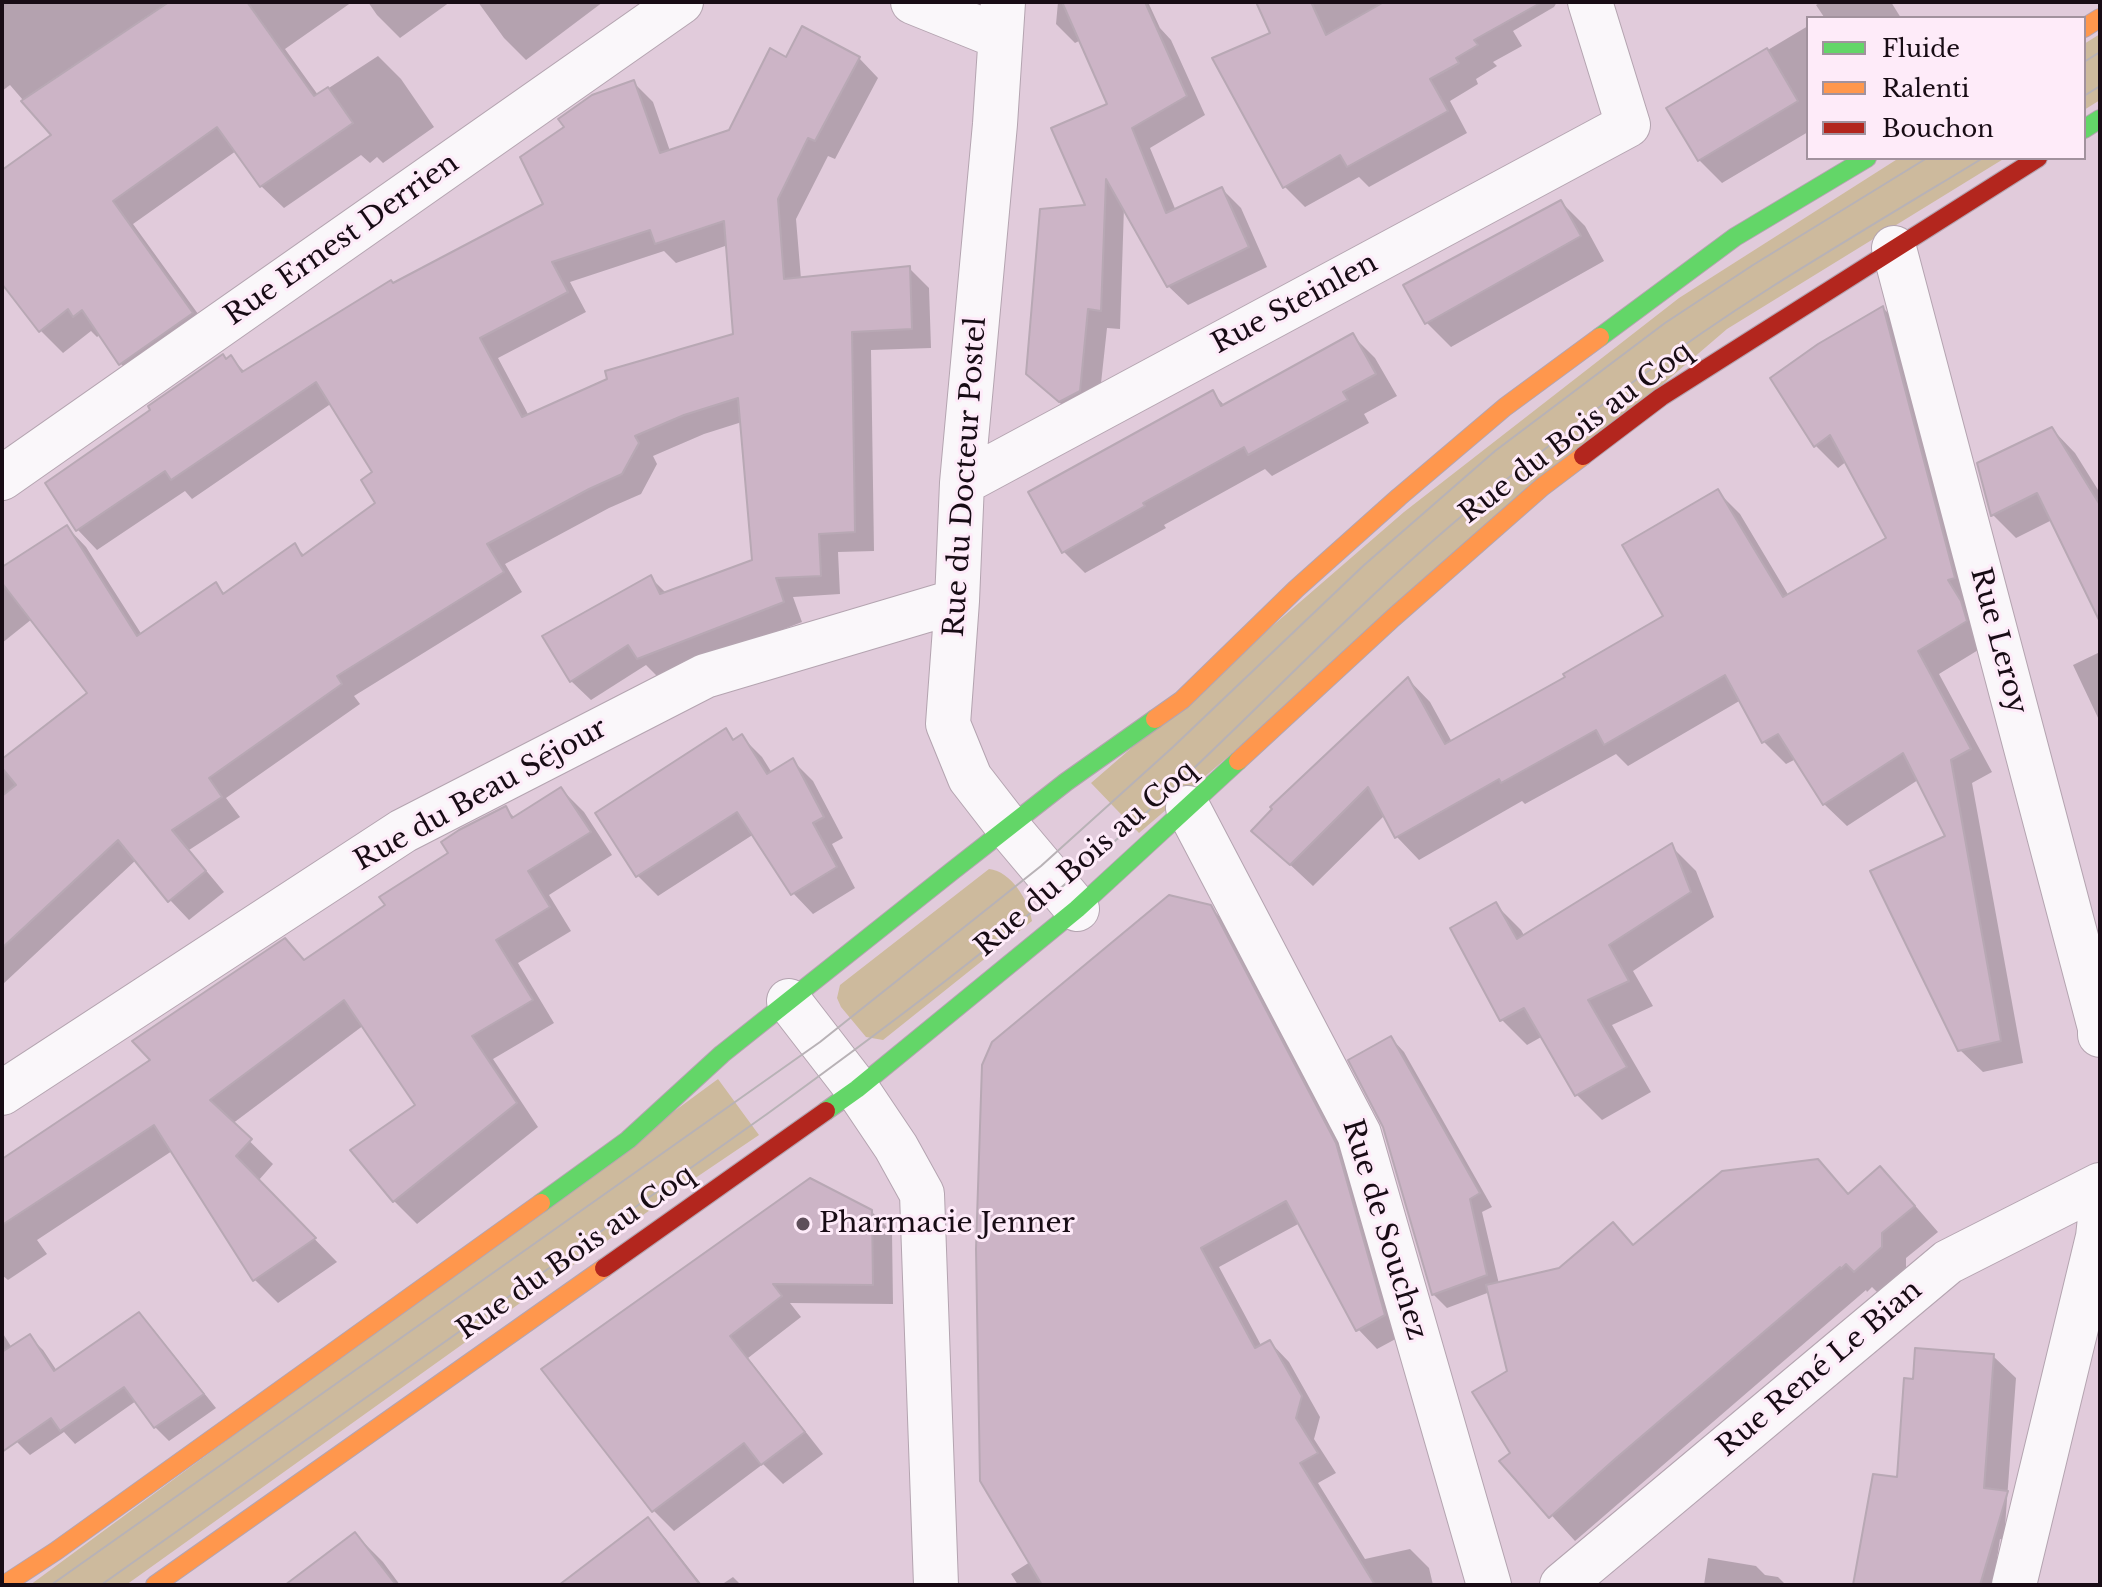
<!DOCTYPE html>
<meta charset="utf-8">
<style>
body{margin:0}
#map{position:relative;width:2102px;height:1587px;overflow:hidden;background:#e1cbdb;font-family:"Libre Baskerville",serif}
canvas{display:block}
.frame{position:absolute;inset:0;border:4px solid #180c15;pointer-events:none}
.legend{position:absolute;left:1806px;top:16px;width:280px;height:144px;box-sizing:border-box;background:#feebf9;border:2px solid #a2929e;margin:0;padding:10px 14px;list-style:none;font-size:24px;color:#180c15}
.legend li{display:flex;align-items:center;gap:16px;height:40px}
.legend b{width:40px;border:2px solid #a2929e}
</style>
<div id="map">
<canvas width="2102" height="1587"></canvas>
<div class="frame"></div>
<ul class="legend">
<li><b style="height:10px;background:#63d668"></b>Fluide</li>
<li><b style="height:10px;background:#ff974d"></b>Ralenti</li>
<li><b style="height:10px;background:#b3261e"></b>Bouchon</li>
</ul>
</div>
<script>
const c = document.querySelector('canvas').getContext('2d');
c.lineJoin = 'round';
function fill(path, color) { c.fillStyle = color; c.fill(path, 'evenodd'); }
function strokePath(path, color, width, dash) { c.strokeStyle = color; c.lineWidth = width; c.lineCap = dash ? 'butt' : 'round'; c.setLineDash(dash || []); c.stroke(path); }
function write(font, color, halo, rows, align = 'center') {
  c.font = font + ' "Libre Baskerville",serif'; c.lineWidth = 6; c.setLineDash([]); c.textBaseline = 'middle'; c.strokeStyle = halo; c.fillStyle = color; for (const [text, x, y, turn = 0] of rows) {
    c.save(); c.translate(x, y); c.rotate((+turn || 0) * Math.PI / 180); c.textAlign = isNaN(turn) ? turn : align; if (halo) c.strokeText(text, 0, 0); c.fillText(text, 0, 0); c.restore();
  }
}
const green = new Path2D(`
 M2100,34V100L2084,110V44Z
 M1899,158H2005L1727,329L1139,833L1091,783L1404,512L1679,298Z
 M989,869C1011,871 1029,901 1032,921L883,1040L866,1037L841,1007L837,998L840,985Z
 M718,1079L759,1135L685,1185L126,1585H30Z`);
const shadow = new Path2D(`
 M2,2H352L285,49L318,95L378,56L401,79L434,127L383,163L377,157L370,163L361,155L284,208L261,186L236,151L133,224L214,336L143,386L121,364L101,334L97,337L91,331L63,353L41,331L2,281V172L54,136L10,85L2,91Z
 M368,2H450L400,38L377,15Z
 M478,2H603L526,60L504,38Z
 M1058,2H1148L1160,28L1171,40L1205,115L1150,148L1176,211L1222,189L1241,208L1267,267L1188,305L1168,286L1124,207L1120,329L1107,328L1098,411L1080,420L1048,393L1028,374L1088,207L1109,105L1081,40L1075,43L1056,24Z
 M1258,2H1557L1554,7L1513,31L1522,46L1493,62L1497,66L1476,79L1478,84L1450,101L1467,133L1369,187L1359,177L1305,207L1284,186L1272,34Z
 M1821,2H1891L1901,18H1822L1824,17L1816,5Z
 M1808,26V132L1722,183L1699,160L1669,109Z
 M859,58L878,78L835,159L828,156L796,219L801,279L909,268L929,288L931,348L871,350L874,551L838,552L840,594L793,597L802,622L659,678L646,665L591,700L571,681L651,578L667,594L754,562L742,422L704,434L653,456L657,464L641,494L609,508L505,564L522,592L354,696L360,704L226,798L240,817L189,850L224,892L189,920L170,900L136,860L2,985V762L90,693L32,619L2,643V570L67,527L86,547L142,635L216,585L226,595L295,546L305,556L378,503L375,473L332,403L192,499L185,491L97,550L78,530L48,484L231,358L245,372L394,285L546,205L634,83L653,102L670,151L730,132L787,59ZM728,245L735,336L529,416L498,358L586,312L570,282L664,251L676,263Z
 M1561,202L1585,226L1604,261L1451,347L1427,323Z
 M1883,308L1905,330L1988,644L1939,674L1992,772L1972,783L2023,1063L1983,1072L1960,1050L1948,837L1918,780L1847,826L1824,804L1796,759L1786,764L1764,742L1741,700L1628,766L1616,754L1525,804L1522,801L1419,860L1397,837L1385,815L1313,886L1254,831L1408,679L1430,702L1452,742L1568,678L1665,617L1718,492L1740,514L1789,596L1889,538L1847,461L1838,468L1815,445Z
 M1353,336L1375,358L1397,396L1364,414L1369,423L1272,476L1265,469L1164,525L1166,528L1085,573L1063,551L1212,392L1225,406Z
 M2052,429L2075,453L2100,493V617L2052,520L2016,538L1992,514Z
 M2100,652V722L2073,665Z
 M725,731L736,741L742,737L762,757L772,773L793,761L813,781L843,838L832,844L855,888L813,914L793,893L754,834L658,896L638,876Z
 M561,789L584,812L612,855L549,895L571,931L518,963L554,1023L493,1059L538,1127L417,1224L394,1201L353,1151L418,1105L364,1025L232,1124L273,1164L258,1181L337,1262L278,1303L255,1280L172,1151L37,1240L47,1254L8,1280L2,1275V1162L153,1060L285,941L305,961L387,906L506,809L515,818Z
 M1671,846L1696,871L1714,917L1633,971L1653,1006L1612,1025L1651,1092L1602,1120L1577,1095L1543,1036L1527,1045L1502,1020L1496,905L1521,930L1525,937Z
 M1210,907L1230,927L1354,1165L1403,1335L1377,1349L1358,1329L1300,1223L1219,1267L1262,1347L1270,1342L1289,1362L1320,1417L1314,1439L1336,1473L1318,1483L1365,1559L1410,1549L1429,1568L1433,1585H1018L1011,1574L1030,1562Z
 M1391,1038L1404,1052L1492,1207L1482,1212L1499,1284L1560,1270L1613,1225L1634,1246L1817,1161L1850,1195L1880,1169L1905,1194L1938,1232L1906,1258V1272L1880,1295L1872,1287L1867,1292L1866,1290L1575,1541L1502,1461L1512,1453L1509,1372L1490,1292L1447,1308L1433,1294Z
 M871,1211L892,1232L893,1304L790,1303L801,1317L748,1358L823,1454L783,1484L763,1464L674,1531L654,1511L544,1370Z
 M139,1315L153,1329L216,1408L169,1441L155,1427L136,1401L75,1444L64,1432L30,1455L17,1442L2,1418V1332L12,1348L30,1337L43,1350L57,1371Z
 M1993,1356L2016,1378L2004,1540L2000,1539L1993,1585H1855L1899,1479L1915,1381Z
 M648,1520L666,1539L702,1585H611Z
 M355,1534L383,1562L400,1585H317Z
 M1708,1558L1756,1566L1765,1575L1778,1577L1786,1585H1704Z
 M733,1577L741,1585H721Z`);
const building = new Path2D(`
 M169,2H247L314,96L328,87L353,123L260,187L217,127L113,201L193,313L119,365L82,310L73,317L68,309L39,332L2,284V170L51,135L21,101Z
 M1062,2H1145L1187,96L1132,128L1166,213L1222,187L1249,247L1167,287L1106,179L1101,311L1088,309L1080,391L1059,402L1026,374L1040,209L1085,205L1051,128L1107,104Z
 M1256,2H1311L1326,35L1384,2H1542L1474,40L1478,45L1456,58L1459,63L1430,79L1448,111L1347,167L1340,155L1283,188L1212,58L1270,33Z
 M802,26L860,57L815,141L808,138L778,199L784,279L910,266L912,329L852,332L855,532L819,534L821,576L776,578L784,602L637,659L628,645L570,682L542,636L651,575L660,594L752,560L738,398L684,415L635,436L639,443L622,474L589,489L487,544L504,572L337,676L342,684L209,778L222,797L172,830L206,871L168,902L118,840L2,948V796L16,785L2,768V759L87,693L2,583V567L67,525L137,636L216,582L223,594L295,543L302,556L375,503L361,480L372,472L316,382L171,480L165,471L76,531L45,483L150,410L148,406L223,354L226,359L231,355L242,372L391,280L393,283L543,204L520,157L564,127L558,119L592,95L634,80L660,153L729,130L770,48L786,57ZM724,221L733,334L605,371L607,379L522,417L480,338L568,292L552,262L650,230L655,244Z
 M1767,48L1798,101L1698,161L1666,108Z
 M1561,200L1581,236L1425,324L1403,285Z
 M1883,306L1955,578L1948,580L1961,601L1967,621L1918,651L1971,749L1951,760L2001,1041L1958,1051L1870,871L1945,836L1903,753L1823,805L1778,734L1762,743L1725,675L1604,745L1596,730L1501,783L1499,779L1395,838L1368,787L1290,865L1251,831L1272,809L1270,807L1408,677L1445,744L1565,677L1563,674L1663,616L1622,545L1718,489L1783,597L1886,538L1830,435L1814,447L1770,378L1818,344Z
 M1353,333L1376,374L1343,392L1348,400L1248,455L1244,447L1143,503L1145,506L1062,553L1028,492L1213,390L1221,406Z
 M2052,427L2100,505V622L2037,493L1991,516L1977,463Z
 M726,728L733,740L742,734L767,774L793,758L824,817L813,823L837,867L791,895L737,812L636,877L595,813Z
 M561,787L591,832L528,871L550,907L496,940L533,1000L472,1036L517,1103L393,1202L350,1150L415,1105L344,1000L210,1100L252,1139L236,1156L316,1238L253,1281L154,1125L2,1225V1159L150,1060L132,1041L285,938L304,960L385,905L379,897L448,853L441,842L459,830L506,806L512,818Z
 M1672,843L1691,892L1609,945L1629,981L1588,1000L1627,1067L1575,1096L1524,1008L1500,1021L1450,928L1496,902L1517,939Z
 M1169,895L1211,905L1336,1143L1385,1315L1356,1331L1286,1201L1201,1248L1255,1348L1270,1340L1302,1396L1296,1418L1318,1453L1300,1463L1375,1585H1042L980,1481L976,1249L982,1065L992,1042Z
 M1391,1036L1480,1193L1470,1199L1487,1275L1432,1295L1383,1127L1348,1060Z
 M1818,1159L1848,1194L1880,1166L1915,1206L1882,1233V1247L1854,1272L1846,1264L1841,1269L1840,1267L1615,1459L1549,1518L1499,1461L1510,1453L1472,1392L1507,1371L1486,1285L1559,1268L1613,1222L1633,1245L1722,1171Z
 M810,1178L872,1210L873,1285L773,1284L782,1296L730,1336L805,1432L761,1465L744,1443L652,1512L541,1369Z
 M139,1312L204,1394L154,1428L124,1387L60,1431L51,1418L2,1452V1352L30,1334L54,1371Z
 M1915,1348L1994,1354L1984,1488L2008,1491L1980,1585H1853L1873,1474L1897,1477L1904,1378L1913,1379Z
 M648,1517L700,1585H559Z
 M355,1532L396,1585H285Z`);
const street = new Path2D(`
 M913,2L1000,37
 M1003,2L995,124L962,483L957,601L948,724L970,778L1008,827L1077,909
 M1894,248L2100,1028V1035
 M2,478L681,2
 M962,483L1628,125L1590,2
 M1188,808L1359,1134L1489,1585
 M789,1001L857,1089L896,1147L922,1194L936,1585
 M2,1093L403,831L705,676L957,601
 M1562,1585L1948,1262L2100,1185
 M2014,1585L2098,1237L2100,1218`);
const fast = new Path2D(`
 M2084,129L2100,119
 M1600,337L1735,237L1867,158
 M826,1111L857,1089L1077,909L1238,761
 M541,1203L628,1140L722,1054L951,872L1066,782L1155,719`);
const slow = new Path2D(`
 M2084,28L2100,18
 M1155,719L1182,700L1296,589L1399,497L1505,407L1600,337
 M1238,761L1393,618L1542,487L1583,456
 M4,1585L56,1551L541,1203
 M155,1585L604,1268`);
const jam = new Path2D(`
 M1583,456L1661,397L2038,158
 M604,1268L826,1111`);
const tram = new Path2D(`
 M2084,62L2100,52
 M2084,96L2100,86
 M51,1585L820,1042L1041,866L1173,747L1363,566L1495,451L1665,323L1753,265L1927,158
 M101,1585L767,1114C901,1017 1035,916 1157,803C1265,703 1366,594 1481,500C1573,425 1669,352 1770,288C1840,244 1912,201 1983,158`);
const markers = [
 [803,1224,8,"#5e4f5a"]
];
const streetNames = [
 ["Rue Ernest Derrien",342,240,-35],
 ["Rue Steinlen",1295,304,-28],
 ["Rue du Bois au Coq",1576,433,-37],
 ["Rue du Docteur Postel",966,477,-86],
 ["Rue Leroy",1998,641,75],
 ["Rue du Beau Séjour",481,795,-29],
 ["Rue du Bois au Coq",1086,859,-41],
 ["Rue de Souchez",1384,1230,73],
 ["Rue du Bois au Coq",576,1253,-35],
 ["Rue René Le Bian",1820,1369,-40]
];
const poiNames = [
 ["Pharmacie Jenner",819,1224]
];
fill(green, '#cdba9d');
fill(shadow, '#0003');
fill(building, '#ccb4c6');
strokePath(building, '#b8a8b4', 2);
strokePath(street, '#b4a4b0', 46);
strokePath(fast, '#b4a4b0', 20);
strokePath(slow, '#b4a4b0', 20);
strokePath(jam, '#b4a4b0', 20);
strokePath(street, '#faf7fa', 44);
strokePath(fast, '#63d668', 18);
strokePath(slow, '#ff974d', 18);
strokePath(jam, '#b3261e', 18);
strokePath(tram, '#b8b2b6', 2);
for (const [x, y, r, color] of markers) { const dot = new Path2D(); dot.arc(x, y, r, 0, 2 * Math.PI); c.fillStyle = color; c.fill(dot); strokePath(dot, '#feebf9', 3); }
write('28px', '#180c15', '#feebf9', streetNames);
write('28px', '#180c15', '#feebf9', poiNames, 'left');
</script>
